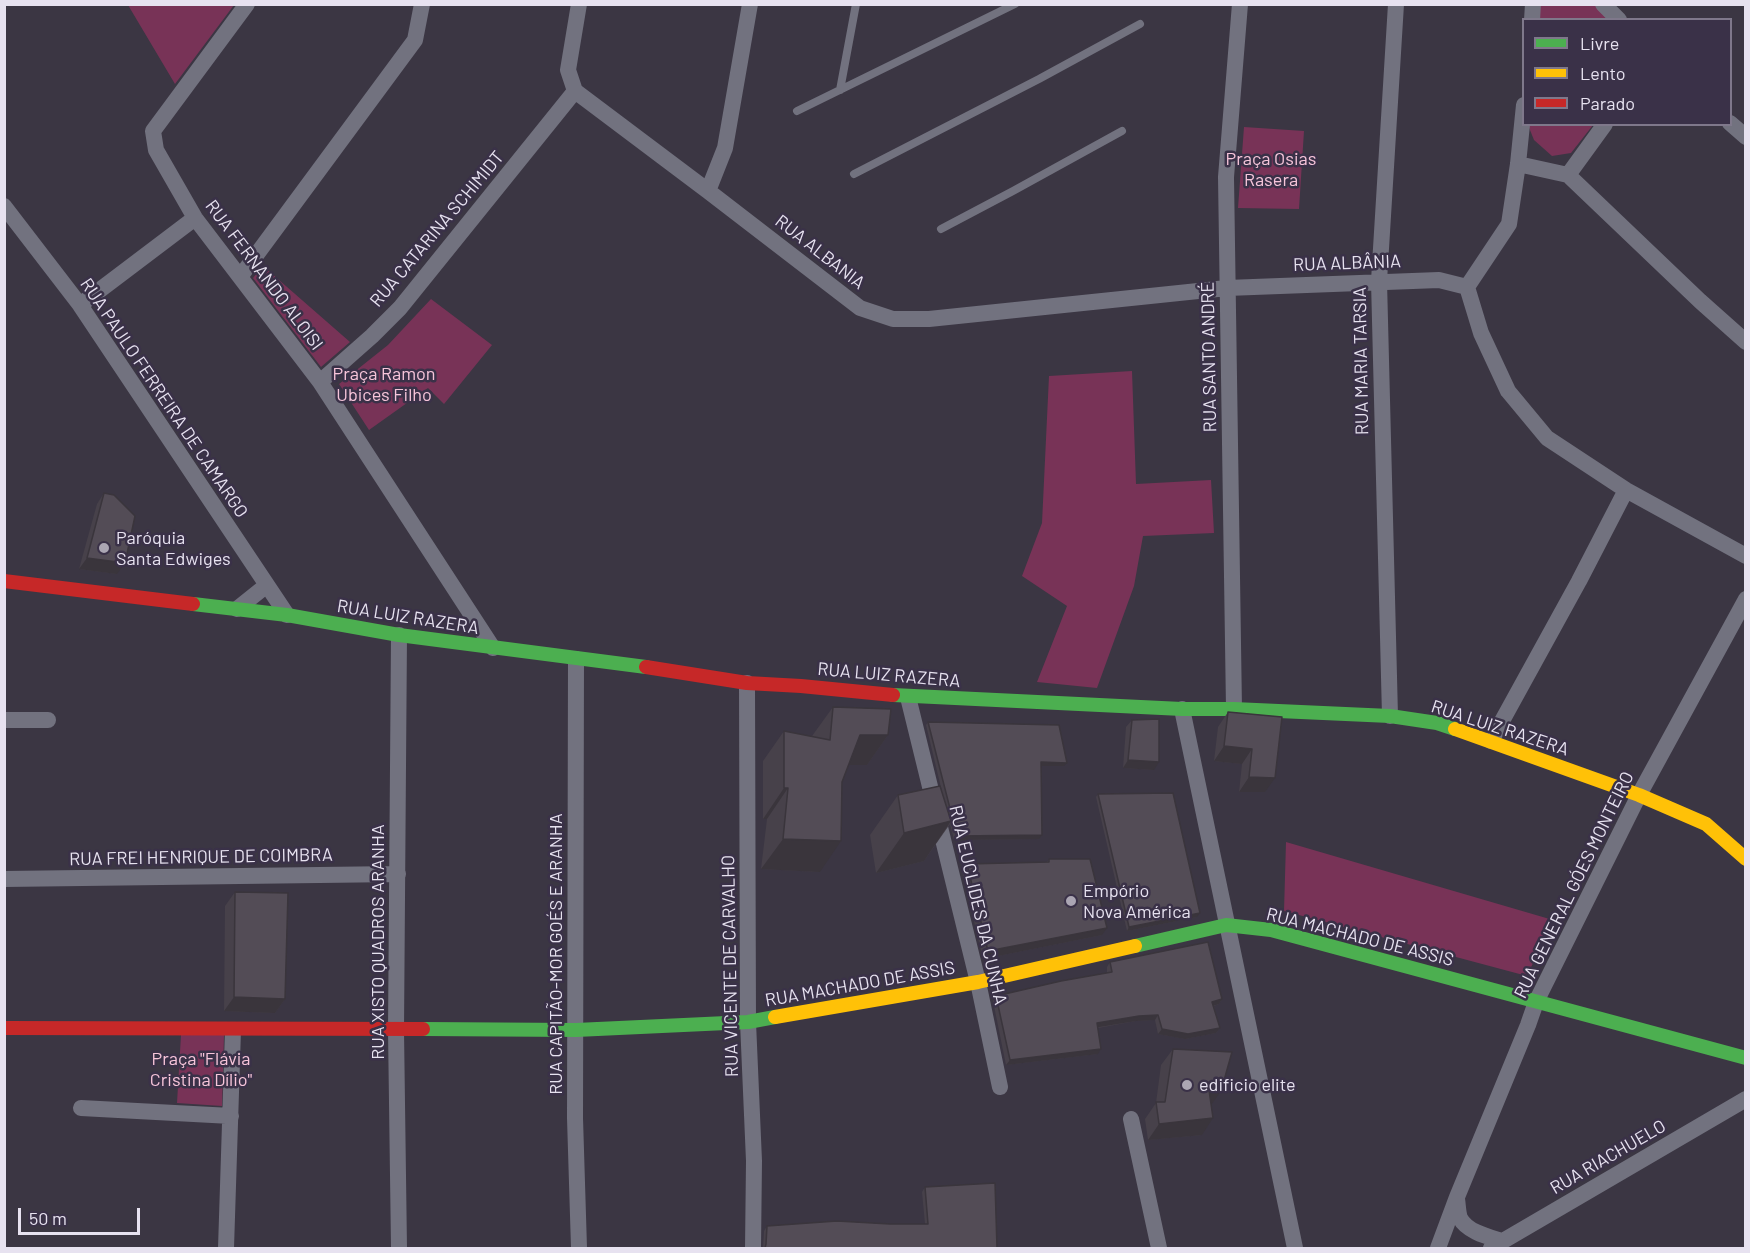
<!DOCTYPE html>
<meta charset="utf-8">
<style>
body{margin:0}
#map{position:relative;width:1750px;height:1253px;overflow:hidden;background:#3b3643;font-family:Barlow,sans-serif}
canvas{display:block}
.frame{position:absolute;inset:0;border:6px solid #e7e2f0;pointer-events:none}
.legend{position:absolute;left:1522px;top:18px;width:210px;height:108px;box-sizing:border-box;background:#3a3148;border:2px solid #7f788b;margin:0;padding:8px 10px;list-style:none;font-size:18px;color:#e7e2f0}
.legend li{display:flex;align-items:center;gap:12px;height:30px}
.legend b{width:30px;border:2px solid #7f788b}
.scale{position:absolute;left:18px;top:1208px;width:122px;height:27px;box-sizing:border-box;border:3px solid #e7e2f0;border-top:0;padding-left:8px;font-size:18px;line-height:21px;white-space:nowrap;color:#e7e2f0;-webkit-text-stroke:4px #3a3148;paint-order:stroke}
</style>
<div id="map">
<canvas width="1750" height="1253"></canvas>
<div class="frame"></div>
<ul class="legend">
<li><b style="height:8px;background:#4caf50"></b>Livre</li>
<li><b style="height:8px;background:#ffc107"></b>Lento</li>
<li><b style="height:8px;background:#c62828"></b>Parado</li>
</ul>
<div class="scale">50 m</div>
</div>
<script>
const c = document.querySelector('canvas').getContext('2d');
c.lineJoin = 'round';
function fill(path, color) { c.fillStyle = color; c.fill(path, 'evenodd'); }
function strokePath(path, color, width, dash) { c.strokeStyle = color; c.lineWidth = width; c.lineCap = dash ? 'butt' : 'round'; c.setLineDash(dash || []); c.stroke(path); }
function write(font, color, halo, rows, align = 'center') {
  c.font = font + ' Barlow,sans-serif'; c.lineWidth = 5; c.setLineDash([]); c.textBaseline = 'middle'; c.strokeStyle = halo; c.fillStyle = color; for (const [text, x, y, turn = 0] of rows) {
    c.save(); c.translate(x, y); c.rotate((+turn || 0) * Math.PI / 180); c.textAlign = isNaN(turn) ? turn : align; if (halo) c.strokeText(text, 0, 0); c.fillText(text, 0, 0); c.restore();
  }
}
const green = new Path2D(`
 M1536,4L1596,5L1612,20H1535Z
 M128,5H234L175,84Z
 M1528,125H1593L1571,153L1552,156L1534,140Z
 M1244,127L1304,131L1299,209L1238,208Z
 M263,266L350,342L321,367L253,278Z
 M431,299L492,345L444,404L428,388L369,430L339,384L388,345Z
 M1132,371L1136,484L1211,480L1214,533L1143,536L1134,586L1097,688L1037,682L1067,606L1022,576L1042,523L1049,376Z
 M1286,842L1553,920L1527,976L1284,911Z
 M181,1035H224L222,1106L177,1103Z`);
const lane = new Path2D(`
 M840,90L856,4
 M797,111L1015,4
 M854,174L1039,79L1140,24
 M941,229L1013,191L1122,131`);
const street = new Path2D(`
 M247,4L153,131L156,150L195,218L320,382L493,648
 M1603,4L1619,20
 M1532,20L1533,4
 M575,91L708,191L860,308L893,319H929L1227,288L1439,280L1467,287
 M575,91L568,70L579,4
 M1730,123L1746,137
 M1518,164L1568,175L1700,301L1746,342
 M1568,175L1605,124
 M708,191L725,148L750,4
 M4,206L80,305L287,615
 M240,277L415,40L422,4
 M1467,287L1481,333L1508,391L1547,438L1626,490L1746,556
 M1467,287L1509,224L1518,164L1524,105
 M80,305L195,218
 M320,382L372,336L400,308L575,91
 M237,609L267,585
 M399,635L396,1030L399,1248
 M576,659L575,1118L579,1248
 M747,683L748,1022L754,1161L753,1248
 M908,697L978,982L1000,1087
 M1182,709L1295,1248
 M1234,709L1226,177L1240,4
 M1390,716L1379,281L1396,4
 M4,720H48
 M1491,741L1579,581L1626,490
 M4,879L398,874
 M81,1108L231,1116
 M1131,1119L1159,1248
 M1457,1199C1458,1205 1458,1213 1460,1218C1467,1232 1489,1237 1502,1241
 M226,1248L233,1030
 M1438,1248L1457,1197L1528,1025L1536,1002L1639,795L1746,599
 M1491,1248L1746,1099`);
const fast = new Path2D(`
 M193,604L287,615L399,635L646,667
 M893,695L1182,709H1234L1390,716L1437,723L1455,729
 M1135,946L1226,925L1271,930L1746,1058
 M423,1029L576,1030L748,1022L775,1017`);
const slow = new Path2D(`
 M1455,729L1639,795L1706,824L1746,859
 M775,1017L978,982L1135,946`);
const jam = new Path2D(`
 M4,581L193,604
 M646,667L747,683L801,686L893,695
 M4,1028L423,1029`);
const wall = new Path2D(`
 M104,493L117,574L79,569L97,504Z
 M833,707L888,735L867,765H848L842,782L820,872L761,869L767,819H763V761L784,731L812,736Z
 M1228,712L1282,717L1265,792H1239L1242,764L1214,761L1218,727Z
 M1132,720L1154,770L1123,768L1126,727Z
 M928,722L1064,766H1041L1039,839L954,840L950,824L924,861L876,873L870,835L898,795L943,796L926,725Z
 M1098,794L1197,917L1127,931L1096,797Z
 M1049,859L1102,935L983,959L962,871L967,864L1047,862Z
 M235,892L285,999L275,1013L224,1011L225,906Z
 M1110,962L1222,999L1219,1004L1214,1006L1220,1028L1216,1033L1185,1039L1158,1034L1155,1020L1136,1021L1098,1028V1054L1006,1065L993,1001L996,996L1107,973V967Z
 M1173,1049L1211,1105L1202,1135L1148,1140L1145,1119L1156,1103L1161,1065Z
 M925,1187L997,1248H763L764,1231L767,1226L925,1224L922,1192Z`);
const shadedWall = new Path2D(`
 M87,558L125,563L117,574L79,569Z
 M860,735H888L867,765H839Z
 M1224,746L1252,749L1242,764L1214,761Z
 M1128,760L1159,762L1154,770L1123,768Z
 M1041,762L1067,763L1064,766H1038Z
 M1249,777L1275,778L1265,792H1239Z
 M784,788H788L767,819H763Z
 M951,821L924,861L876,873L904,833Z
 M1042,835L1039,839L954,840L957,836Z
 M783,839L841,841L820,872L761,869Z
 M1200,913L1197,917L1127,931L1129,927Z
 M1107,928L1102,935L983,959L988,951Z
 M234,997L285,999L275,1013L224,1011Z
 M1222,999L1219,1004L1209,1007L1212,1002Z
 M1158,1015L1155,1020L1136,1021L1093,1028L1097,1023L1139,1016Z
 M1220,1028L1216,1033L1185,1039L1158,1034L1162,1029Z
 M1101,1049L1098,1054L1006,1065L1010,1060Z
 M1209,1090L1221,1091L1209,1108Z
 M1213,1118L1202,1135L1148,1140L1159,1124Z`);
const building = new Path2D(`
 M104,493L114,495L135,516L125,563L87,558Z
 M833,707L891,709L888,735H860L842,782L841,841L783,839L788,788H784V731L830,740Z
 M1228,712L1282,717L1275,778L1249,777L1252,749L1224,746Z
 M1159,719V762L1128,760L1132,720Z
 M928,722L1059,725L1067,763L1041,762L1042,835L957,836Z
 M940,786L951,821L904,833L898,795Z
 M1173,793L1200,913L1129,927L1098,794Z
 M1049,859H1090L1107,928L988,951L967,864L1049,862Z
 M235,892L288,893L285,999L234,997Z
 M1208,942L1222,999L1212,1002L1220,1028L1188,1034L1162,1029L1158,1015L1139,1016L1097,1023L1101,1049L1010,1060L996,996L1061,981L1112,972L1110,962Z
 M1173,1049L1232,1052L1221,1091L1209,1090L1213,1118L1159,1124L1156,1102H1165Z
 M995,1183L997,1248H765L766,1244L767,1226L837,1221L890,1224H928L925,1187Z`);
const markers = [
 [104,548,6,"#aba6b3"],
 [1071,901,6,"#aba6b3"],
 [1187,1085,6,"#aba6b3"]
];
const parkNames = [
 ["Praça Osias",1271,159],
 ["Rasera",1271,180],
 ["Praça Ramon",384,374],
 ["Ubices Filho",384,395],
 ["Praça \"Flávia",201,1059],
 ["Cristina Dílio\"",201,1080]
];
const streetNames = [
 ["RUA CATARINA SCHIMIDT",437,229,-50],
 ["RUA ALBANIA",820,252,38],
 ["RUA ALBÂNIA",1347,263,-2],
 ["RUA FERNANDO ALOISI",264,275,53],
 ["RUA SANTO ANDRÉ",1209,357,-91],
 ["RUA MARIA TARSIA",1361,361,-91],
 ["RUA PAULO FERREIRA DE CAMARGO",164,398,56],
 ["RUA LUIZ RAZERA",408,617,9],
 ["RUA LUIZ RAZERA",889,675,5],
 ["RUA LUIZ RAZERA",1500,728,18],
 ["RUA FREI HENRIQUE DE COIMBRA",201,857,-1],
 ["RUA GENERAL GÓES MONTEIRO",1574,885,-64],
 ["RUA EUCLIDES DA CUNHA",978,905,77],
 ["RUA MACHADO DE ASSIS",1360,937,14],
 ["RUA XISTO QUADROS ARANHA",378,942,-90],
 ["RUA CAPITÃO-MOR GOÉS E ARANHA",556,954,-90],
 ["RUA VICENTE DE CARVALHO",730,966,-91],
 ["RUA MACHADO DE ASSIS",860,984,-10],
 ["RUA RIACHUELO",1608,1157,-30]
];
const poiNames = [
 ["Paróquia",116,538],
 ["Santa Edwiges",116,559],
 ["Empório",1083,891],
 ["Nova América",1083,912],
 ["edificio elite",1199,1085]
];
fill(green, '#783357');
strokePath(lane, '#72727f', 8);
strokePath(street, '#72727f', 16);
strokePath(fast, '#4caf50', 14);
strokePath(slow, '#ffc107', 14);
strokePath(jam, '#c62828', 14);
fill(wall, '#47414a');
fill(shadedWall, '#3a353c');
fill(building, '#534c56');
strokePath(building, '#3a353c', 1.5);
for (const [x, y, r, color] of markers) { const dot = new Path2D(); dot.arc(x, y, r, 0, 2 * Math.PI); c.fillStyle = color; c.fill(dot); strokePath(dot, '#3a3148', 2); }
write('18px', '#f7c5da', '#3a3148', parkNames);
write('18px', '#e7e2f0', '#3a3148', streetNames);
write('18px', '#e7e2f0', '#3a3148', poiNames, 'left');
</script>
